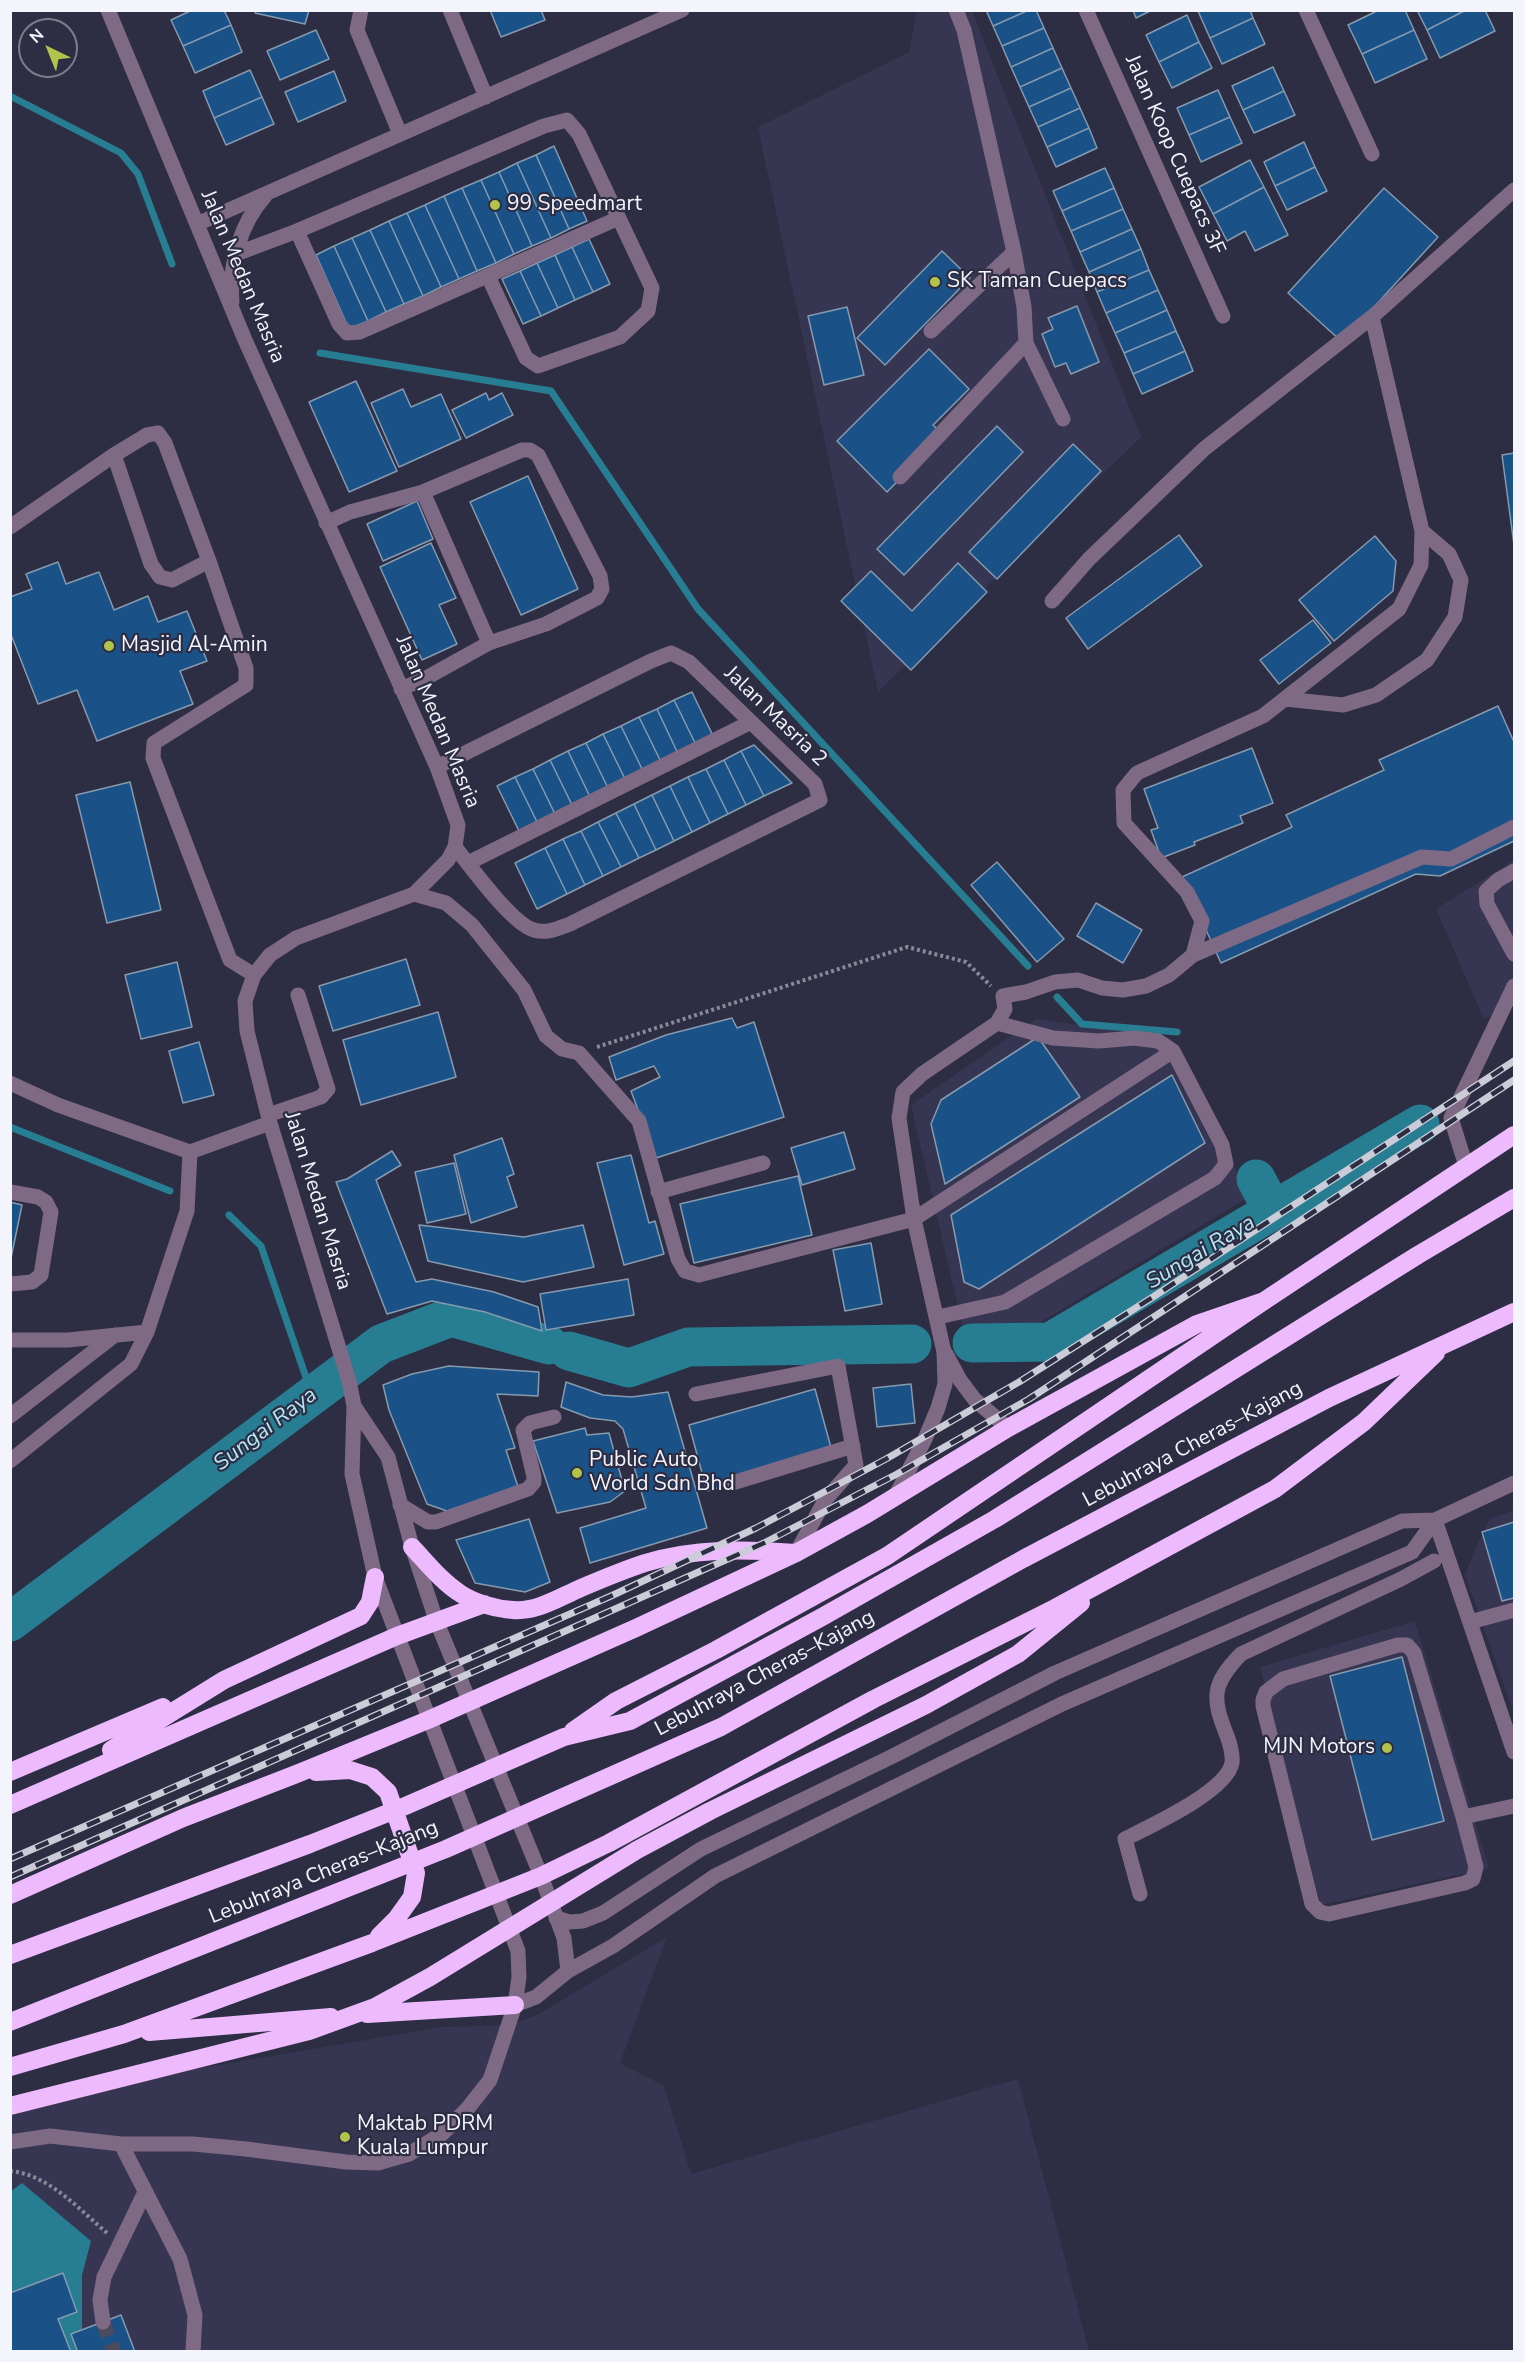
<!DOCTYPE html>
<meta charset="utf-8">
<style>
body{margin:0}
#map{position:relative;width:1525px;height:2362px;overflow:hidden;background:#2d2d43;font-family:"Nunito Sans",sans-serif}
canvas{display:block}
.frame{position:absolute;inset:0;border:12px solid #f3f4fc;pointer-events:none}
.north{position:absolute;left:18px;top:18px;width:60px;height:60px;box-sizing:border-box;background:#2d2d43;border:2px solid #7c7d8d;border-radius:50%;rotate:317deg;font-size:16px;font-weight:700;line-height:24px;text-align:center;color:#f3f4fc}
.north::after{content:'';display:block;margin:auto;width:21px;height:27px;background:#b2c34b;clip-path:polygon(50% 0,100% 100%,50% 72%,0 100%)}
</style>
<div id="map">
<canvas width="1525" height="2362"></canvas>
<div class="frame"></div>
<div class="north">N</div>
</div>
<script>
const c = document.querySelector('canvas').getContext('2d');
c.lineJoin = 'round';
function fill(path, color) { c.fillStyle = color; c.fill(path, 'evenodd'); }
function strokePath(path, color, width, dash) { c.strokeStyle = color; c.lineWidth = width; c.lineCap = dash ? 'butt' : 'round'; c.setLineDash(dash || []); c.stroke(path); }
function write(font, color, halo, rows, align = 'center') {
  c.font = font + ' "Nunito Sans",sans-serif'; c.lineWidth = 4.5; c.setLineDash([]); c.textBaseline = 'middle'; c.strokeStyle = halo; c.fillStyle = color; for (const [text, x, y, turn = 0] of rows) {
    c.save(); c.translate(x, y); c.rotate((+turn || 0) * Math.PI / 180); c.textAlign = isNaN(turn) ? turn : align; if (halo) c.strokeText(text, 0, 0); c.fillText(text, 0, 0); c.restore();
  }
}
const built = new Path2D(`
 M917,11H972L1141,437L878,692L758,127L909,52Z
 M1514,860V1003L1484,1019L1436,909Z
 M1036,1019L1171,1038L1249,1197L1029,1329L964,1333L911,1105Z
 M1514,1510V1714L1465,1574L1489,1519Z
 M1415,1621L1489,1868L1321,1905L1260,1667Z
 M667,1937L620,2063L664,2086L691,2174L1018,2079L1089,2351L11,2352V2100L443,2027L509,2025L537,2015Z`);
const water = new Path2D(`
 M22,2183L91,2241L82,2275V2351L11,2352V2191Z`);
const stream = new Path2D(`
 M10,96L121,153L138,174L172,264
 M320,353L551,391L698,609L1028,966
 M1057,997L1082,1024L1177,1032
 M10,1127L170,1191
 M229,1215L261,1246L312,1395`);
const river = new Path2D(`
 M1256,1179L1273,1211
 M972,1343L1050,1342L1420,1124
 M569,1351L629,1368L688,1347L912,1344
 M10,1622L381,1344L451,1317L549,1345`);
const building = new Path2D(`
 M192,10H224L231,25L183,46L171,20Z
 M256,10H309L305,24L255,13Z
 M490,10H541L545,20L501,37Z
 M986,10H1029L993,26Z
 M1029,10H1036L1044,28L1002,46L993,26Z
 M1133,10H1152L1136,18Z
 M1250,10L1253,18L1210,38L1198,11Z
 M1379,10H1405L1414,30L1362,54L1348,25Z
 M1417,10H1466L1427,30Z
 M1466,10H1485L1495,31L1440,58L1427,30Z
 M1187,15L1199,42L1159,62L1146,35Z
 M1253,18L1265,44L1222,64L1210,38Z
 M231,25L242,52L195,73L183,46Z
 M1044,28L1053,48L1011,67L1002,46Z
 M316,30L329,59L280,80L267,51Z
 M1414,30L1427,59L1375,83L1362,54Z
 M1199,42L1212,68L1172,88L1159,62Z
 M1053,48L1062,68L1020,87L1011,67Z
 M1273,67L1284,91L1243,110L1232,86Z
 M1062,68L1071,88L1029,107L1020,87Z
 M250,70L262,97L214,118L203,91Z
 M334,71L346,101L298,122L285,92Z
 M1071,88L1080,108L1038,127L1029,107Z
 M1218,90L1230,117L1189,135L1177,108Z
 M1284,91L1295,115L1254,133L1243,110Z
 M262,97L274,124L226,145L214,118Z
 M1080,108L1089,128L1047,147L1038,127Z
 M1230,117L1242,143L1201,162L1189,135Z
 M1089,128L1097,148L1056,167L1047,147Z
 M1304,142L1315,167L1275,186L1264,162Z
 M554,146L587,221L569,229L536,155Z
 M536,155L569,229L551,238L517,163Z
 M1250,160L1264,187L1213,214L1199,187Z
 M517,163L551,238L532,246L499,172Z
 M1315,167L1327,191L1287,210L1275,186Z
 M1105,168L1114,188L1062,211L1053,191Z
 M499,172L532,246L514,254L481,180Z
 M481,180L514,254L496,263L462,188Z
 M1264,187L1288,235L1255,251L1245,231L1227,241L1213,214Z
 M462,188L496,263L477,271L444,196Z
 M1114,188L1123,209L1071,231L1062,211Z
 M1384,188L1438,237L1342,342L1288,293Z
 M444,196L477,271L459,279L425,205Z
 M425,205L459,279L441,287L407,213Z
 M1123,209L1132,229L1080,252L1071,231Z
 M407,213L441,287L423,296L389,221Z
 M389,221L423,296L404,304L370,230Z
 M1132,229L1141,249L1089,272L1080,252Z
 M370,230L404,304L386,312L352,238Z
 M352,238L386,312L368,321L334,246Z
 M589,239L610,284L593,292L572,247Z
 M334,246L368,321L349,329L316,255Z
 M572,247L593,292L575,300L555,255Z
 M1141,249L1149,270L1097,292L1089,272Z
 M942,251L970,278L885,365L857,338Z
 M555,255L575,300L558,308L537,263Z
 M537,263L558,308L541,316L520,271Z
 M1149,270L1158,290L1106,313L1097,292Z
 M520,271L541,316L523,324L502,279Z
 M1158,290L1167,310L1115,333L1106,313Z
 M1077,306L1099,362L1071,374L1066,363L1055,367L1042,334L1053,329L1048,318Z
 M847,307L864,375L824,385L808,316Z
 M1167,310L1176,331L1124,353L1115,333Z
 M1176,331L1185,351L1133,374L1124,353Z
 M929,349L969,389L933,425L943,435L887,492L837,441Z
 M1185,351L1193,371L1142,394L1133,374Z
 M356,381L397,471L349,492L309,402Z
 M403,389L411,407L441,394L461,439L399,467L371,403Z
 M486,393L489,400L502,393L513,415L466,438L452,410Z
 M997,426L1023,452L904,575L877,549Z
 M1073,444L1101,471L997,579L969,552Z
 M1514,453V545L1502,455Z
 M528,476L578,589L521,615L470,502Z
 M417,501L433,539L383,561L367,524Z
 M1179,535L1202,566L1088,649L1066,618Z
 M1375,536L1396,561L1393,591L1334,641L1299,600Z
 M431,543L456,598L439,605L457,644L422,660L380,567Z
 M58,562L66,584L99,572L114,610L148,596L158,622L187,611L207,661L180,671L193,704L97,741L77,690L38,704L10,632V597L32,589L26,574Z
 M958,563L987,592L911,670L841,601L871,571L912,611Z
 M1313,620L1331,643L1279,684L1260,660Z
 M692,692L715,740L698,749L674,700Z
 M674,700L698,749L680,758L657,709Z
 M1498,706L1514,742V841L1440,876L1416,874L1221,963L1182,877L1292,827L1286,815L1384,770L1379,760Z
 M657,709L680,758L663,766L639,717Z
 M639,717L663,766L645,775L621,726Z
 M621,726L645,775L627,783L603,734Z
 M603,734L627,783L610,792L586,743Z
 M586,743L610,792L592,801L568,751Z
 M754,745L792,783L764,796L741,751Z
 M1252,748L1273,803L1240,816L1243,823L1194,842L1195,845L1161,858L1151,830L1158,828L1144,789Z
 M568,751L592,801L574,809L550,760Z
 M741,751L764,796L746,805L724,760Z
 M550,760L574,809L557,818L533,769Z
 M724,760L746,805L728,814L706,769Z
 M533,769L557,818L539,826L515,777Z
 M706,769L728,814L710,823L688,777Z
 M515,777L539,826L521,835L497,786Z
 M688,777L710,823L692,832L670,786Z
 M130,782L161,910L107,923L76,795Z
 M670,786L692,832L674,841L652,795Z
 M652,795L674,841L656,850L634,804Z
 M634,804L656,850L639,858L616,813Z
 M616,813L639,858L621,867L598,822Z
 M598,822L621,867L603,876L581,831Z
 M581,831L603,876L585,885L563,839Z
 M563,839L585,885L567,894L545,848Z
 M545,848L567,894L537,909L515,863Z
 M997,862L1064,939L1037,962L971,885Z
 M1096,903L1142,930L1123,963L1077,936Z
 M406,959L420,1005L333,1031L319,986Z
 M177,962L192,1027L141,1039L125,975Z
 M438,1012L456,1077L361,1105L343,1040Z
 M732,1018L737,1028L754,1022L784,1117L656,1158L631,1091L660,1077L654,1066L616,1080L609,1057L666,1035Z
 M1038,1037L1080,1097L945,1184L931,1124L941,1100Z
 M199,1042L214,1095L183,1103L169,1051Z
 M1172,1075L1205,1143L979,1289L964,1282L951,1215Z
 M844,1132L855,1169L802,1185L791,1148Z
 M502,1138L514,1174L507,1177L517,1207L471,1223L454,1155Z
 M392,1151L401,1165L376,1180L416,1282L432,1279L494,1292L538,1307L542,1331L485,1312L432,1301L387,1314L336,1182L347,1179Z
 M631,1155L649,1223L655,1221L664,1254L624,1265L597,1163Z
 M454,1163L466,1214L427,1223L415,1172Z
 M798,1176L812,1235L694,1263L680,1204Z
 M10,1202L22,1205L10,1263Z
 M419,1225L524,1237L583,1225L594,1267L523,1282L428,1261Z
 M871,1243L882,1304L845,1311L833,1250Z
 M628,1279L634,1315L546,1330L540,1294Z
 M449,1366L539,1372L538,1396L497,1394L515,1448L506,1450L518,1487L447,1511L427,1504L389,1410L383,1385L412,1374Z
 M566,1382L603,1395L632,1397L668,1392L707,1528L590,1563L580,1528L646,1508L623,1429L615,1421L590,1418L561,1407Z
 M911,1384L915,1423L877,1427L873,1388Z
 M815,1389L833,1455L707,1491L689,1425Z
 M585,1428L587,1435L609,1433L625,1491L610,1502L557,1513L533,1441Z
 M529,1519L550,1582L525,1592L475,1583L456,1540Z
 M1514,1522V1598L1502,1601L1482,1532Z
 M1402,1657L1444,1821L1372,1840L1330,1676Z
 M63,2273L77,2312L58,2319L71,2352H10V2293Z
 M121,2315L135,2352H73L77,2350L71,2334Z`);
const minorTunnel = new Path2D(`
 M103,2322L114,2352`);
const path = new Path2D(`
 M597,1047L907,947L966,962L991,986
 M10,2171C48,2174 80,2210 107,2233`);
const minor = new Path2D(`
 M361,10L357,30L400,134
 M450,10L486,97
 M956,10L964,30L1014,252L1024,307L1026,343L1063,419
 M1086,10L1223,316
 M1306,10L1372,154
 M197,224L682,10
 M297,231L339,324L347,333L360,332L619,218
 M236,254L297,231L544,126L567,120L579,134L652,288L648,311L620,337L538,366L526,358L488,276
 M232,302C229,264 240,224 265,196
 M931,331L1014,252
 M114,455L151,564L160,577L172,580L209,561L246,668V685L154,743L153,758L230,960L254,975
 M900,477L1026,343
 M423,492L489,643
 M326,523L350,512L423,492L522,450H530L538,455L600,576L602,589L597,598L546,624L489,643L426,678L401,689
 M10,527L114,455L147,435L158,433L165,443L209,561
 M1052,601L1089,559L1204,449L1372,317L1514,190
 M1285,699L1343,705L1376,695L1427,660L1455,617L1461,580L1449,554L1422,531
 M437,767L651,661L671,653L689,662L815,784L820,800L570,924C559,928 547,934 534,930C512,924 471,867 455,847
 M468,863L751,722
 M1514,871L1498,880L1486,891L1487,904L1514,954
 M414,894L446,903L472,925L524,990L546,1036L562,1049L579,1053L639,1121L678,1259L685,1271L699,1275L914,1219L1173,1051
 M1193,955L1422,857L1451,859L1514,827
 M10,1083L58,1105L190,1152L270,1123
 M268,1115L321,1097L328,1089L298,995
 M1466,1166L1451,1118L1514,986
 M10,1192L38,1197L46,1202L51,1212L41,1275L32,1282L10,1284
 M658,1192L763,1163
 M938,1317L1005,1302L1215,1178L1226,1164L1222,1145L1173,1051L1158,1041L1134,1038L1099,1041L1053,1038L997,1023
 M10,1340H68L147,1332
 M946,1354L960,1380L975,1400L1008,1428
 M696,1394L838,1366L856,1465L825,1500L796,1553
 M354,1406L388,1457L412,1547L436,1620L541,1876L564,1938L568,1971
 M10,1416L115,1335
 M10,1461L131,1364L147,1332L187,1211L190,1152
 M729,1484L853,1446
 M895,1497L925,1439L938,1408L945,1384L944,1352L914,1219L899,1118L903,1092L922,1074L997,1023L1005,1009L1003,996L1026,992L1055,982L1078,980L1102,988L1123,990L1146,986L1169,975L1193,955L1202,921L1187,892L1124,823L1123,790L1137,773L1263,716L1399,609L1421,565L1422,531L1372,317
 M400,1505L428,1522H436L528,1489L534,1482V1477L523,1430L530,1423L554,1417
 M1435,1520L1514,1752
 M1470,1622L1514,1610
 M1463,1817L1414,1653L1407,1645H1398L1283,1679L1266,1692L1263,1700V1706L1312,1904L1320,1912L1329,1914L1465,1883L1473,1879L1476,1867L1463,1817L1514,1806
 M1140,1894L1125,1839C1150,1826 1226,1792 1232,1763C1233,1756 1230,1743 1227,1736C1212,1698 1211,1685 1241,1654L1401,1579L1434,1561
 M556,1918L570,1922L583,1921L603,1913L701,1849L891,1757L1055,1673L1402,1521L1435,1520L1514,1483
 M515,2005L536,1997L568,1971L613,1946L715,1876L1062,1704L1412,1552L1435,1520
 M10,2142L50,2136L121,2144H193L246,2149L346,2162L378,2163L409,2154L442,2134L468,2108L490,2080L515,2005L519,1977L518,1951L375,1577L352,1474L354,1406L349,1381L270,1123L247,1031L245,1001L254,975L270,955L296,938L414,894L448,860L455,847L458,825L437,767L245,340L108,10
 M121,2144L180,2259L195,2315L193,2352
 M103,2322L100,2300L104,2277L145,2192`);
const highway = new Path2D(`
 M412,1547C427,1563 442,1582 461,1594C475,1603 496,1609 513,1610C537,1612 560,1597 581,1588C602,1579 624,1570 645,1563C694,1548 745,1549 795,1553
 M573,1731L616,1701L716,1650L887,1556L1264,1301L1514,1135
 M111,1750L224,1680L361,1616L370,1602L375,1577
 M10,1772L163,1707
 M316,1772L350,1770L372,1777L388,1792L416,1873L412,1897L397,1918L379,1936
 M10,1805L397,1636L484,1604
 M10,1895L183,1818L299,1773L428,1720L636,1628L796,1553L867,1514L1008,1428L1197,1324L1264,1301
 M10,1955L310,1844L403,1807L564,1737L630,1721L822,1617L995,1519L1418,1255L1514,1198
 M367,2014L515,2005
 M10,2022L446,1849L721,1727L1023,1559L1329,1398L1514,1312
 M149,2032L331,2017
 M10,2067L124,2034L372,1943L541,1876L609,1843L874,1699L1055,1608L1275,1489L1364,1422L1436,1353
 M10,2106L309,2031L375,2007L430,1977L637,1850L710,1811L926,1705L1018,1654L1081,1603`);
const rail = new Path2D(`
 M10,1859L611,1596L756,1528L886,1459L1019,1382L1153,1297L1514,1061
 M10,1877L764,1543L897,1474L1029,1399L1514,1080`);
const markers = [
 [495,205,6,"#b2c34b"],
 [935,282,6,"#b2c34b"],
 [109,646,6,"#b2c34b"],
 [577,1473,6,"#b2c34b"],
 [1387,1748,6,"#b2c34b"],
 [345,2137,6,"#b2c34b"]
];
const streetNames = [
 ["Jalan Koop Cuepacs 3F",1174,155,66],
 ["Jalan Medan Masria",242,277,67],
 ["Jalan Masria 2",775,717,44],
 ["Jalan Medan Masria",437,722,67],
 ["Jalan Medan Masria",317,1201,73],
 ["Lebuhraya Cheras–Kajang",1193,1445,-28],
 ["Lebuhraya Cheras–Kajang",765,1674,-28],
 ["Lebuhraya Cheras–Kajang",324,1873,-22]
];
const poiNames = [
 ["99 Speedmart",507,205],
 ["SK Taman Cuepacs",947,282],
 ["Masjid Al-Amin",121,646],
 ["Public Auto",589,1461],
 ["World Sdn Bhd",589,1485],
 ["MJN Motors",1375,1748,"right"],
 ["Maktab PDRM",357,2125],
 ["Kuala Lumpur",357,2149]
];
const waterNames = [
 ["Sungai Raya",1201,1253,-31],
 ["Sungai Raya",266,1430,-37]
];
fill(built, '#373652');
fill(water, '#277d91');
strokePath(stream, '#277d91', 7);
strokePath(river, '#277d91', 39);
fill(building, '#1a5288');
strokePath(building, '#869aaf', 1.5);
strokePath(minorTunnel, '#4b4b5f', 15, [15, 8]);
strokePath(path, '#898999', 4, [3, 3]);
strokePath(minor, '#7f6a85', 15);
strokePath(highway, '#edbafd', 18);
strokePath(rail, '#cbccd7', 7);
strokePath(rail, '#2d2d43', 4.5, [14]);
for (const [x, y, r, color] of markers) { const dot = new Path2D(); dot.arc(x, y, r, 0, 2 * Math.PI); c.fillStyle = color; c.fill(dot); strokePath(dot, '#2d2d43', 2); }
write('21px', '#f3f4fc', '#2d2d43', streetNames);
write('21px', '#f3f4fc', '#2d2d43', poiNames, 'left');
write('italic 22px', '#b5e7f5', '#2d2d43', waterNames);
</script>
